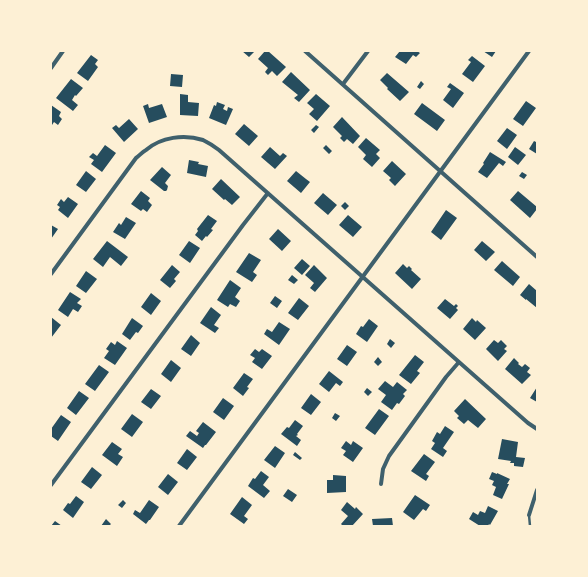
<!DOCTYPE html>
<style>
body{margin:0}
#map{position:relative;width:588px;height:577px;overflow:hidden;background:#fdf0d5;font-family:"Roboto Serif",serif}
canvas{display:block}
.frame{position:absolute;inset:0;border:52px solid #fdf0d5;pointer-events:none}
</style>
<div id="map">
<canvas width="588" height="577"></canvas>
<div class="frame"></div>
</div>
<script>
const c = document.querySelector('canvas').getContext('2d');
c.lineJoin = 'round';
function fill(path, color) { c.fillStyle = color; c.fill(path, 'evenodd'); }
function strokePath(path, color, width, dash) { c.strokeStyle = color; c.lineWidth = width; c.lineCap = dash ? 'butt' : 'round'; c.setLineDash(dash || []); c.stroke(path); }
const building = new Path2D(`
 M242,51H255L249,57Z
 M265,51H268L286,67L277,76L272,71L268,75L265,72L268,68L258,59Z
 M400,51H417L420,53L416,57L413,55L406,64L395,57Z
 M483,51H496L492,57Z
 M91,55L98,60L95,64L98,67L88,81L77,73Z
 M472,56L485,66L473,82L462,74L471,62L468,60Z
 M291,72L310,90L299,102L294,98L298,95L282,82Z
 M387,73L409,92L400,101L387,89L388,88L380,80Z
 M171,74L183,75L182,87L170,86Z
 M71,79L83,88L76,96L75,95L72,100L78,105L73,111L56,98Z
 M421,81L424,84L420,89L417,87Z
 M450,83L464,93L453,108L443,100L451,89L447,87Z
 M180,94L188,95V102L199,103L198,116L180,115Z
 M316,94L330,106L317,121L309,114L314,109L307,103Z
 M526,101L536,108L523,126L513,119Z
 M217,102L225,105L223,109L227,111L228,107L233,109L226,125L209,118L214,105L216,106Z
 M422,103L445,120L437,131L414,114Z
 M148,104L149,108L162,104L167,117L149,123L143,106Z
 M51,105L61,112L59,116L62,119L58,125L54,122L52,125L51,124Z
 M342,117L360,136L353,144L347,139L344,142L340,138L342,136L333,127Z
 M129,119L138,129L124,142L112,128L116,125L119,128Z
 M244,124L258,136L249,146L235,134Z
 M316,125L319,127L314,133L311,130Z
 M507,128L517,135L507,149L497,141Z
 M366,138L380,150L376,154L380,158L372,167L363,159L366,155L358,147Z
 M534,141L536,142L537,141V154L529,149Z
 M105,145L116,153L102,172L91,164L94,160L89,157L93,153L97,156Z
 M326,145L332,151L329,154L323,148Z
 M270,147L280,156L283,153L287,156L275,169L261,157Z
 M515,147L526,155L518,165L508,157Z
 M490,152L506,162L503,166L499,163L487,178L478,172L484,164L483,163Z
 M189,160L199,162L198,164L208,166L206,177L187,173Z
 M392,161L406,174L395,186L389,180L391,178L383,171Z
 M162,167L171,175L165,183L168,186L167,190L166,191H164L150,180Z
 M86,171L96,179L86,192L76,185Z
 M296,171L306,179L310,182L301,193L287,181Z
 M522,172L527,175L524,179L519,176Z
 M221,179L240,197L232,205L225,199L224,200L212,189Z
 M141,191L150,198L148,201L152,205L147,212L143,209L141,211L131,204Z
 M518,191L537,207V209L530,218L510,200Z
 M323,193L337,205L328,215L314,203Z
 M68,197L78,204L68,218L58,210L60,207L57,205L61,199L64,202Z
 M345,202L349,206L345,210L341,206Z
 M446,210L457,218L441,240L431,232Z
 M208,215L217,221L211,229L213,230L207,237L206,236L202,241L195,235L198,231L197,229Z
 M348,215L362,227L353,237L339,225Z
 M126,217L136,223L125,239L113,232L119,223L121,225Z
 M51,225L58,229L51,239Z
 M278,229L291,241L282,251L269,239Z
 M107,241L128,257L121,266L110,257L103,267L93,259Z
 M189,241L200,248L190,263L179,255Z
 M482,241L495,252L486,261L474,250Z
 M249,253L261,260L253,272L257,275L252,282L236,272Z
 M302,259L310,266L302,275L294,268Z
 M502,261L520,277L513,286L494,270Z
 M403,264L407,268L409,266L412,269L411,270L421,279L412,289L395,273Z
 M172,265L180,272L174,279L176,281L170,288L160,280Z
 M314,265L327,278L315,292L310,288L314,283L305,275Z
 M86,271L97,279L86,293L76,286Z
 M292,275L298,280L294,284L288,280Z
 M230,280L241,288L235,297L240,301L236,307L230,304L228,307L217,300Z
 M529,284L537,291V308L526,299V300L520,295Z
 M70,292L81,299L77,303L82,306L78,312L73,309L68,317L58,310Z
 M151,293L161,301L151,315L141,307Z
 M275,296L282,301L277,308L270,303Z
 M299,298L309,306L298,320L288,313Z
 M445,299L454,306L456,304L458,306L456,308L458,310L450,319L437,308Z
 M211,307L221,315L214,325L219,328L215,333L200,323Z
 M51,317L61,325L51,338Z
 M132,318L143,326L138,333L136,332L130,340L122,334Z
 M472,318L476,322L477,320L486,328L475,340L463,329Z
 M369,319L378,326L367,342L356,334L361,326L363,327Z
 M279,322L290,329L279,345L264,334L267,329L272,332Z
 M191,335L200,343L191,356L181,349Z
 M390,339L395,343L391,348L387,344Z
 M494,340L498,343L501,340L507,346L504,349L507,351L498,361L486,349Z
 M117,341L127,348L115,365L104,358L109,351L106,349L111,342L115,345Z
 M347,345L357,352L347,366L337,359Z
 M255,349L259,352L262,349L272,356L262,369L252,362L255,358L250,355Z
 M415,355L424,362L417,371L420,373L411,384L399,375Z
 M378,357L382,362L378,366L374,362Z
 M514,358L519,363L518,364L522,367L525,364L530,368L527,372L531,375L522,384L505,369Z
 M171,360L181,368L171,382L161,374Z
 M99,365L109,372L95,391L85,384Z
 M329,371L343,382L340,386L336,383L329,392L319,384Z
 M244,373L253,379L247,387L249,388L243,396L233,388Z
 M385,381L393,387L397,382L407,390L403,394L405,396L399,404L397,403L392,410L381,402L386,395L378,389Z
 M537,387V402L530,398Z
 M367,388L372,392L368,396L364,392Z
 M151,389L161,396L151,409L141,402Z
 M79,391L89,398L76,415L67,408Z
 M311,394L321,402L311,415L301,408Z
 M223,398L234,406L224,420L213,412Z
 M465,399L486,419L478,428L468,420L464,424L457,418L459,416L454,411Z
 M379,409L389,416L375,435L365,428Z
 M335,413L340,416L336,421L332,418Z
 M132,414L143,422L132,437L121,429Z
 M61,415L71,422L58,441L51,436V429Z
 M295,420L303,426L297,434L298,435L296,436L301,440L297,446L281,434L287,427L289,428Z
 M203,422L216,432L206,445H205L203,448L186,436L190,431L197,436L199,433L196,431Z
 M445,426L454,432L443,448L447,451L443,457L431,449L435,443L432,441L437,432L440,434Z
 M502,439L518,442L516,457L525,458L523,467L514,466V463H510L511,461L498,459Z
 M346,441L351,445L353,441L363,448L353,462L343,455L346,451L341,448Z
 M112,442L122,449L118,454L123,457L117,466L102,455Z
 M275,446L285,453L275,468L264,460Z
 M187,449L197,457L187,470L177,463Z
 M295,452L302,458L300,460L293,455Z
 M424,454L435,462L426,474L429,476L426,481L411,471Z
 M92,467L102,475L91,489L81,482Z
 M261,471L269,477L263,485L270,491L264,498L248,486L253,478L255,479Z
 M492,472L497,474V473L510,479L507,484H509L502,499L493,495L496,487L492,485L494,481L489,479Z
 M168,474L178,482L168,495L158,487Z
 M333,475L346,476V492L327,493V480H333Z
 M288,489L297,495L292,502L283,496Z
 M415,495L430,505L426,511L423,509L414,520L403,512Z
 M76,496L84,502L73,518L63,510L68,503L70,504Z
 M242,497L252,505L244,516L248,519L244,524L230,514Z
 M123,500L126,503L122,508L118,505Z
 M149,500L159,507L150,520H149L146,524L133,514L135,510L140,513Z
 M347,502L355,509L356,507L363,514L352,526H343L341,524L348,516L341,510Z
 M488,506L498,511L490,525L489,524L488,526H480L469,519L473,512L478,515L480,511L485,513Z
 M392,518L393,526H373L372,519Z
 M106,519L111,524L109,526H101Z
 M55,521L62,526H51Z`);
const service = new Path2D(`
 M529,515L530,526`);
const minor = new Path2D(`
 M305,51L537,257
 M51,68L63,51
 M343,84L368,51
 M51,274L136,158C139,156 142,152 146,150C161,137 184,134 203,140C209,143 214,146 219,150L528,423L537,429
 M381,484L383,469L389,456L446,377L459,362
 M51,485L243,225L268,193
 M529,515L537,490
 M179,526L529,51`);
fill(building, '#264d5e');
strokePath(service, '#3f606c', 2.5);
strokePath(minor, '#3f606c', 4);
</script>
